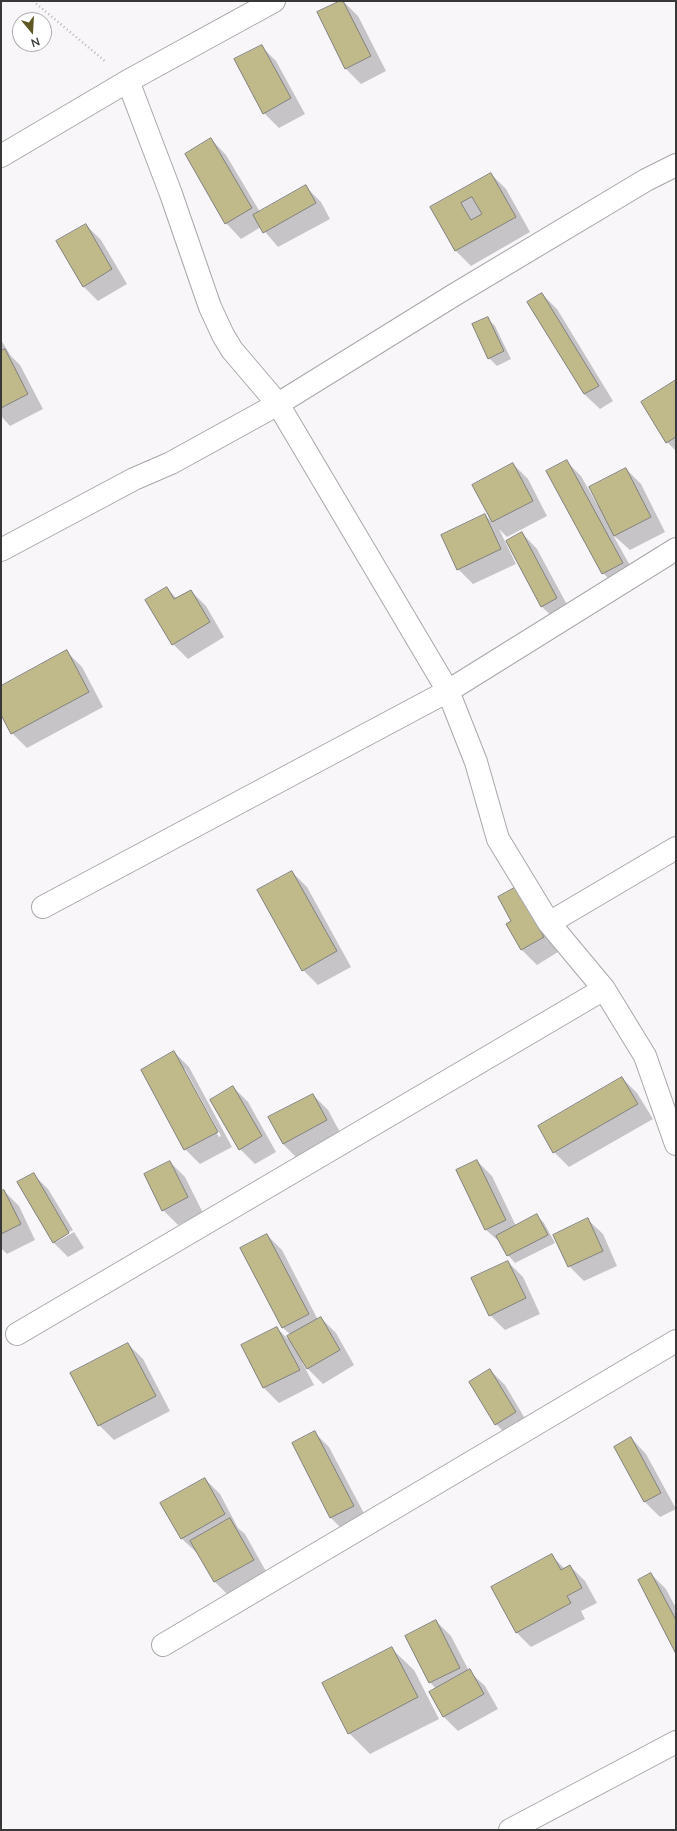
<!DOCTYPE html>
<style>
body{margin:0}
#map{position:relative;width:677px;height:1831px;overflow:hidden;background:#f8f6f9;font-family:Lato,sans-serif}
canvas{display:block}
.frame{position:absolute;inset:0;border:2px solid #393839;pointer-events:none}
.north{position:absolute;left:12px;top:12px;width:40px;height:40px;box-sizing:border-box;background:#fff;border:1px solid #b0afb0;border-radius:50%;rotate:162deg;font-size:11px;font-weight:700;line-height:16px;text-align:center;color:#393839}
.north::after{content:'';display:block;margin:auto;width:14px;height:18px;background:#5f5723;clip-path:polygon(50% 0,100% 100%,50% 72%,0 100%)}
</style>
<div id="map">
<canvas width="677" height="1831"></canvas>
<div class="frame"></div>
<div class="north">N</div>
</div>
<script>
const c = document.querySelector('canvas').getContext('2d');
c.lineJoin = 'round';
function fill(path, color) { c.fillStyle = color; c.fill(path, 'evenodd'); }
function strokePath(path, color, width, dash) { c.strokeStyle = color; c.lineWidth = width; c.lineCap = dash ? 'butt' : 'round'; c.setLineDash(dash || []); c.stroke(path); }
const shadow = new Path2D(`
 M343,1L358,16L386,71L361,84L346,69L319,13Z
 M261,46L276,61L305,114L279,128L264,113Z
 M211,139L226,155L260,212L306,187L321,202L330,219L278,247L261,227L241,239L226,223L186,154Z
 M491,174L506,189L530,232L471,266L456,251L431,207Z
 M86,225L101,240L127,284L98,301L83,286Z
 M542,294L557,309L613,401L600,409L584,394L529,303Z
 M487,318L495,326L511,359L497,366L489,358Z
 M1,340L11,356L20,365L43,409L10,426L1,416Z
 M676,381V451L667,442Z
 M566,461L581,476L598,506L626,469L641,484L665,532L630,550L613,535L637,578L618,588L603,573Z
 M513,464L528,479L547,516L507,537L499,529L516,564L473,584L458,569L485,515L493,523L474,485Z
 M522,533L537,549L572,614L557,621L541,606Z
 M167,588L177,599L191,591L206,606L224,637L188,659L173,644Z
 M67,652L82,667L103,707L27,748L12,733L1,712V687Z
 M292,872L307,887L351,967L318,985L303,970Z
 M531,903L558,952L537,965L522,950L507,924Z
 M174,1052L189,1067L232,1147L200,1164L185,1149ZM183,1069H185L221,1136L219,1137Z
 M622,1078L637,1093L653,1119L569,1167L554,1152L539,1126Z
 M233,1087L248,1102L276,1152L255,1164L240,1149Z
 M313,1095L328,1110L342,1136L298,1159L283,1144Z
 M477,1161L492,1176L516,1226L536,1215L544,1223L555,1243L515,1263L508,1255L502,1244L486,1230L457,1170Z
 M170,1162L185,1177L203,1213L178,1225L163,1210Z
 M33,1174L48,1189L73,1230L56,1239V1242L74,1232L84,1248L68,1257L53,1242Z
 M4,1191L19,1206L35,1240L7,1254L1,1248V1192Z
 M587,1219L603,1234L617,1266L584,1281L569,1266Z
 M267,1235L282,1250L318,1320L321,1318L336,1333L354,1365L323,1384L308,1369L303,1361L302,1362L314,1385L279,1403L264,1388L242,1346L277,1328L292,1343L291,1335L283,1328L241,1249Z
 M508,1262L523,1277L540,1314L505,1330L490,1315Z
 M128,1344L143,1359L170,1411L114,1440L99,1425Z
 M490,1370L505,1385L530,1427L511,1439L496,1424Z
 M314,1432L329,1447L368,1521L346,1533L331,1518L293,1444Z
 M631,1438L646,1454L676,1509L660,1517L645,1502L615,1447Z
 M205,1479L220,1494L238,1528L245,1534L268,1575L230,1597L215,1582L198,1552L197,1553L181,1538Z
 M551,1555L565,1569L570,1566L585,1581L597,1603L581,1611L585,1619L531,1647L516,1632Z
 M651,1574L666,1589L676,1608V1652Z
 M436,1621L451,1636L469,1671L485,1686L498,1709L458,1731L443,1716L436,1689L430,1682Z
 M392,1649L414,1670L439,1719L370,1754L349,1733Z`);
const building = new Path2D(`
 M340,1H343L371,56L345,69L317,12Z
 M262,45L291,98L263,114L234,59Z
 M211,138L252,208L225,224L185,154Z
 M491,173L516,217L455,251L430,207ZM472,197L482,214L471,220L461,203Z
 M306,185L316,203L263,233L253,215Z
 M86,224L112,269L83,287L56,241Z
 M542,293L599,386L584,394L527,302Z
 M488,317L504,351L488,359L472,324Z
 M5,349L28,394L1,408V351Z
 M676,380V437L666,443L641,402Z
 M567,460L623,563L602,574L546,471Z
 M513,463L533,501L492,522L472,485Z
 M626,468L651,517L614,536L589,487Z
 M485,514L501,549L457,570L441,535Z
 M522,532L557,598L541,607L506,541Z
 M167,587L174,599L191,590L210,622L172,645L145,600Z
 M67,650L89,692L11,734L1,715V686Z
 M292,871L337,951L302,971L257,890Z
 M516,887L544,937L521,950L506,924L511,921L498,897Z
 M174,1051L218,1132L184,1150L141,1070Z
 M622,1077L638,1104L553,1153L538,1126Z
 M233,1086L262,1136L239,1150L210,1100Z
 M313,1094L327,1120L283,1144L268,1117Z
 M477,1160L506,1220L485,1230L456,1170Z
 M170,1161L188,1197L162,1211L144,1174Z
 M34,1173L69,1233L53,1243L17,1182Z
 M4,1190L21,1224L1,1234V1191Z
 M537,1214L548,1235L507,1256L496,1236Z
 M588,1218L603,1251L568,1267L553,1235Z
 M267,1234L309,1314L282,1328L240,1248Z
 M508,1261L526,1298L489,1316L471,1278Z
 M321,1317L340,1350L307,1369L287,1336Z
 M277,1327L300,1370L263,1388L241,1345Z
 M128,1343L156,1396L98,1426L70,1373Z
 M490,1369L516,1412L495,1425L469,1382Z
 M315,1431L354,1506L330,1518L292,1443Z
 M631,1437L661,1493L644,1502L614,1447Z
 M205,1478L225,1514L181,1539L160,1503Z
 M230,1518L254,1560L214,1582L190,1541Z
 M552,1554L561,1570L570,1565L582,1588L567,1596L571,1603L516,1633L491,1587Z
 M651,1573L676,1620V1654L638,1580Z
 M436,1620L460,1668L429,1683L405,1636Z
 M392,1647L418,1697L348,1734L322,1683Z
 M470,1669L484,1694L443,1717L429,1692Z`);
const path = new Path2D(`
 M33,1L106,62`);
const street = new Path2D(`
 M128,81L171,194L210,307L223,335L232,350L278,404L448,691L476,762L498,839L549,923
 M1,156L128,81L274,1
 M1,550L134,479L171,463L278,404L454,295L646,180L676,165
 M676,848L549,923L604,989L645,1056L676,1144
 M43,907L448,691L676,549
 M17,1334L604,989
 M163,1645L676,1341
 M510,1830L676,1742`);
fill(shadow, '#0003');
fill(building, '#c0ba8a');
strokePath(building, '#81807d', 1);
strokePath(street, '#a9a7aa', 24);
strokePath(path, '#b6b4b6', 2.5, [1, 3]);
strokePath(street, '#fff', 22);
</script>
